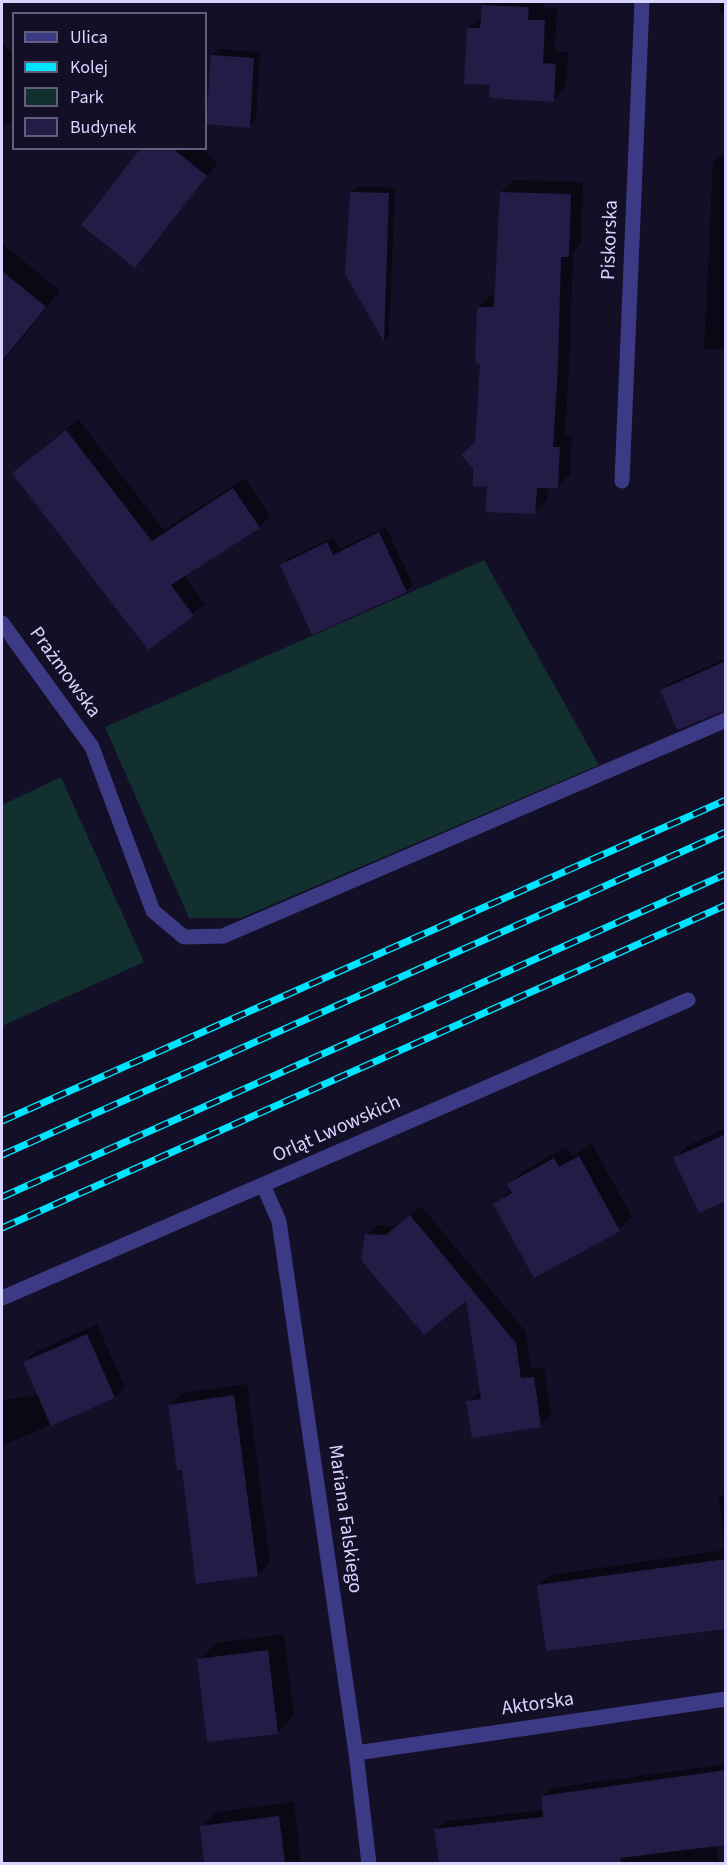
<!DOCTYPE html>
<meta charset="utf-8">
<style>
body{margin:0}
#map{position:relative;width:727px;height:1865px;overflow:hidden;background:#130f26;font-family:"Source Sans 3",sans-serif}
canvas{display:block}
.frame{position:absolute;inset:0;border:3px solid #d9d4ff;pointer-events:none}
.legend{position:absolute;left:12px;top:12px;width:195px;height:138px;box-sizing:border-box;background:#130f26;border:2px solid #625e7d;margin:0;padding:8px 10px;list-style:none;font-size:18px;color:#d9d4ff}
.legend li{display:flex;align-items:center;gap:12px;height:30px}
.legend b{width:30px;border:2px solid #625e7d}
</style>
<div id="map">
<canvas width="727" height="1865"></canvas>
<div class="frame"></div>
<ul class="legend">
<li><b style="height:8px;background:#3d3a85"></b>Ulica</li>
<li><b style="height:8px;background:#00e5ff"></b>Kolej</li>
<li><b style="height:16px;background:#12302f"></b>Park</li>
<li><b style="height:16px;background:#241b47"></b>Budynek</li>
</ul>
</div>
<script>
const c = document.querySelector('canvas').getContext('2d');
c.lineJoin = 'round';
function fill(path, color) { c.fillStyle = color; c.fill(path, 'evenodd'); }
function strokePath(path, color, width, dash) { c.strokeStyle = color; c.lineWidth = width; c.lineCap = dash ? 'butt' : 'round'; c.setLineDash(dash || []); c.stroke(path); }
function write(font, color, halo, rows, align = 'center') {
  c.font = font + ' "Source Sans 3",sans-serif'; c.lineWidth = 4.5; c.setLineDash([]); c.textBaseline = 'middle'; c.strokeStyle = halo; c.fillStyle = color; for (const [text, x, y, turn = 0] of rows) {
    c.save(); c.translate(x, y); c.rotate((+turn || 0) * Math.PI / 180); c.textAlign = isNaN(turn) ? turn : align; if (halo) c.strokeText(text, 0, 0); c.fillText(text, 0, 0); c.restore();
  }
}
const green = new Path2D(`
 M484,560L599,765L241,918H189L105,727Z
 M61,777L144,962L2,1026V805Z`);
const shadow = new Path2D(`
 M483,2H544V8H557L555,51L568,52L566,87L553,100L492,84L469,28L482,16Z
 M720,2H726V13H719Z
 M2,44L14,53V119L6,127L2,123Z
 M219,49L260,52L256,120L249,126L212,55Z
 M143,148H200L218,163L135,266Z
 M726,151V350L704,349L713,163Z
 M514,180L583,182L581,243L573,252L570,352L565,435H572L570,474L557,487H548L547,500L535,512L489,484L476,442L482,362L478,307L491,295H496L501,192Z
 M358,186L395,188L389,334L384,340L351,193Z
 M2,243L60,291L2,363Z
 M78,419L164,530L245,478L270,516L259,527L184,575L205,604L149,648L14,473Z
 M386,527L413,585L406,591L282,565L288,559L333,537L339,549Z
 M726,659V708L661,691L668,684Z
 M726,1128V1199L675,1159L687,1146Z
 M592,1144L632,1217L619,1229L534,1276L495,1205L512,1189L509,1184L522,1172L566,1147L572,1156Z
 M421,1206L526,1332L531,1369L544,1368L551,1415L541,1425L473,1436L468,1402L481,1391L467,1298L367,1235L377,1225L397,1226Z
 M97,1324L125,1387L115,1397L2,1446V1400L39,1395L25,1362L35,1352Z
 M247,1384L270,1562L258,1575L183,1468L169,1405L182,1393Z
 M726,1491V1628L539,1585L550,1575L725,1550L719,1498Z
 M284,1634L294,1715L278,1732L199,1660L216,1643Z
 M726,1764V1843L716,1844L719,1864H441L436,1830L445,1821L544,1810L542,1797L551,1788Z
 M294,1802L301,1864H206L202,1827L216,1812Z`);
const building = new Path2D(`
 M482,5L529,7L528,20H545L543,63L556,64L554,102L489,98L490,85L464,84L467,28H480Z
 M211,55L254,58L250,128L206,124Z
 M141,148H172L207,176L135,268L81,225Z
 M350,192L389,193L384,342L345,274Z
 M500,192L571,194L569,257H561L558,366L553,447H560L558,488H537L535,514L485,512L487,486H473V468L461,455L475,442L480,364L475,363L477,307H494Z
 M2,271L46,307L2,361Z
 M66,430L152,541L233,488L260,528L171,585L194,616L148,650L12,473Z
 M379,532L407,592L312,635L280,565L327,542L333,555Z
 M726,661V710L677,730L660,690Z
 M726,1134V1201L699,1213L673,1158Z
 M579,1156L620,1231L534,1278L493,1204L512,1193L507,1184L531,1171L554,1158L559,1167Z
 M410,1215L516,1343L521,1378L534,1377L541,1427L472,1438L466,1401L481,1399L466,1301L424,1335L361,1260L365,1234L386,1235Z
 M87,1334L115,1398L51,1426L23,1362Z
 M234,1395L258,1576L196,1584L182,1470H177L168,1405Z
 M726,1559V1629L546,1651L537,1585Z
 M268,1650L278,1734L207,1742L197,1659Z
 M726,1770V1845L620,1858L621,1863H439L434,1829L543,1817L541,1796Z
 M279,1816L285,1863H204L200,1826Z`);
const minor = new Path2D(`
 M622,481L642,2
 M2,623L92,747L153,911L184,937L223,936L726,720
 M263,1185L279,1221L356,1753L369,1864
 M2,1298L688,1000
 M356,1753L726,1699`);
const rail = new Path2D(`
 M2,1121L726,800
 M2,1155L726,832
 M2,1197L726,874
 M2,1228L726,905`);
const streetNames = [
 ["Piskorska",611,240,-88],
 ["Prażmowska",64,673,54],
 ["Orląt Lwowskich",337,1130,-24],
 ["Mariana Falskiego",344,1519,82],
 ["Aktorska",538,1705,-8]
];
fill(green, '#12302f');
fill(shadow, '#0007');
fill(building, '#241b47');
strokePath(minor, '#3d3a85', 15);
strokePath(rail, '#00e5ff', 7);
strokePath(rail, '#130f26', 4.5, [14]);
write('20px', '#d9d4ff', '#130f26', streetNames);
</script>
